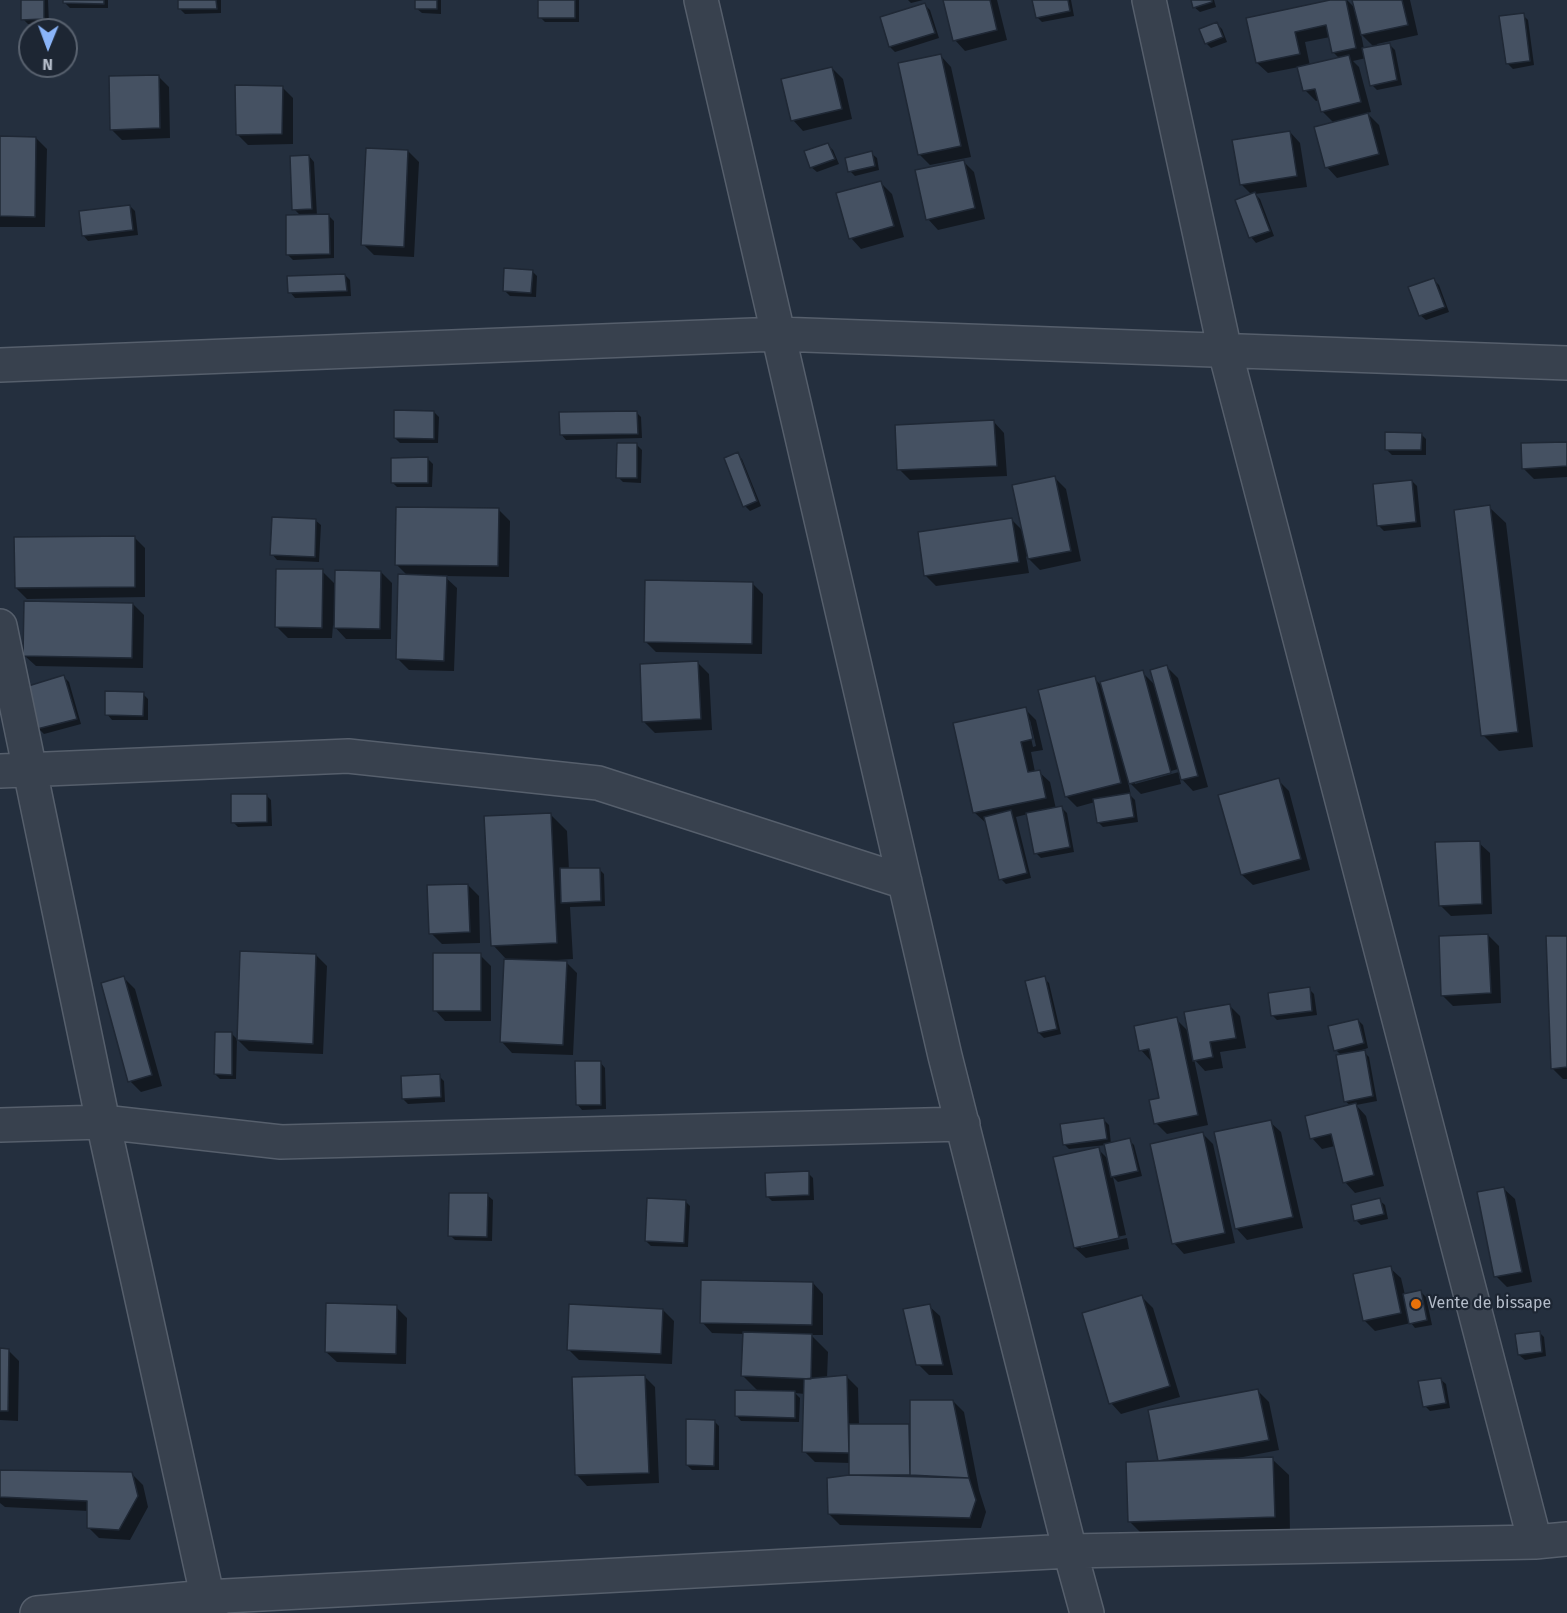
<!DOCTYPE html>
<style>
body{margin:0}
#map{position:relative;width:1567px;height:1613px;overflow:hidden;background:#242f3e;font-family:"Fira Sans",sans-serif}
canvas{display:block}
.north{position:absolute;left:18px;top:18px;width:60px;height:60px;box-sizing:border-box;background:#1d2633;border:2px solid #59626f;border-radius:50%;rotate:181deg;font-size:16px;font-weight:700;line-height:24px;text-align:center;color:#b4bcc9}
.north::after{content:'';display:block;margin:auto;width:21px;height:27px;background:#8ab4f8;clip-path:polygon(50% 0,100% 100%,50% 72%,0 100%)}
</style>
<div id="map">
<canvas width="1567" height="1613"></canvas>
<div class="north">N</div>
</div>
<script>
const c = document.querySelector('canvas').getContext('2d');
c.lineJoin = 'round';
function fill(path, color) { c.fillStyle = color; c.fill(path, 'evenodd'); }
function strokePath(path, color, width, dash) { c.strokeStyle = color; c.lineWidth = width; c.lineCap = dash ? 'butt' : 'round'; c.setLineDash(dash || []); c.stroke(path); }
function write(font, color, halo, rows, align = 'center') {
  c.font = font + ' "Fira Sans",sans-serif'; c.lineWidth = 4.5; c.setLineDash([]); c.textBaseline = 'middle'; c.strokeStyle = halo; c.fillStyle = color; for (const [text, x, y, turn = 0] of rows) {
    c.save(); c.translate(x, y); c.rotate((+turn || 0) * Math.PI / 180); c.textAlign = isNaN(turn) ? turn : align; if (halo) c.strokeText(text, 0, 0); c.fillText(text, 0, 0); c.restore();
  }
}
const shadow = new Path2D(`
 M22,0H48L49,24H28L23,19Z
 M65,0H108V8H70L65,3Z
 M180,0H221V13L185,14L180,9Z
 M417,0H441V14L422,13L416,8Z
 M539,0H579V22H545L540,17Z
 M908,0H923L911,3Z
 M945,0H997L1007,40L965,51L955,40Z
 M1034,0H1071L1074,16L1042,22L1037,17Z
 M1192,0H1214L1216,7L1200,12L1194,7Z
 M1337,0H1347L1356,9L1354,0H1410L1418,35L1377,44L1378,47L1390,45L1395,50L1402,85L1377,90L1372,85L1366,58L1353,61L1359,67L1371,112L1367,113L1379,125L1389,165L1337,178L1327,167L1334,123L1322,111L1320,100L1316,101L1305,90L1299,67L1268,73L1257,63L1248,19ZM1361,34L1375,48L1364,49ZM1330,37L1333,52L1340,59L1310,66L1305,42Z
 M925,5L930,10L939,38L895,52L890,47L882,18Z
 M1523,15L1528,20L1534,65L1513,69L1508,64Z
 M1217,24L1222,29L1227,42L1211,48L1206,43Z
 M941,56L951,67L971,157L930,165L919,154Z
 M832,68L843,79L852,119L803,131L793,120Z
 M158,76L169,87L170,138L122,140L111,129Z
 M282,87L293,98V144L248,145L237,134Z
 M1290,132L1300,143L1307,187L1255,194L1260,199L1274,236L1256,243L1251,237L1252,195L1241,184Z
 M0,138H36L47,149L45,227H0Z
 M828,145L833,150L839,164L817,172L811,167Z
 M408,151L419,162L414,257L374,255L363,244Z
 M871,153L877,158L879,170L855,176L850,171Z
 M309,156L314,162L317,216H329L334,221V258L293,260L288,255L301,216L294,209Z
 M963,161L974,172L985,219L938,230L928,219Z
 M881,183L892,194L904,237L861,249L851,238Z
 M130,206L135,211L138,235L88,241L83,235Z
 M532,271L537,276L536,297L510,296L505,291Z
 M345,275L350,280L351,296L295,298L290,292Z
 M1434,280L1439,285L1449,312L1426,320L1420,315Z
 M434,412L439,417L438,443H400L395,438Z
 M636,412L641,417L642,438L566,440L561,434Z
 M994,422L1004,433L1007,476L910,480L899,469Z
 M1421,434L1426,439V455H1392L1387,450Z
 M1567,443V477L1534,479L1523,468Z
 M637,445L642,450L641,483L623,482L618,477Z
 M737,454L742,459L761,506L750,511L745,506Z
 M428,459L433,464L432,487H397L392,482Z
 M1055,478L1066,489L1081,561L1040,570L1026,556L1029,573L936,586L925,575L1012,520L1024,532Z
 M1412,481L1417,486L1421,527L1384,531L1379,526Z
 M1489,507L1506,523L1533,747L1499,751L1483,735Z
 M499,510L510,521L509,577L444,576L457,588L454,671L409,670L398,659L408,576L396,564Z
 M315,520L321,525L319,562L277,560L272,554Z
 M134,537L145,548V597L27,599L16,588Z
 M322,571L336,585L381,572L392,583L391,639H346L333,625L332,638H288L277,627Z
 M752,583L763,594L762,654L656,652L645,641Z
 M133,604L144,615L143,668L36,666L25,656Z
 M698,663L709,674L712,730L655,733L644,722Z
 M1167,667L1178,678L1208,787L1193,791L1179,776L1181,784L1141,794L1128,781L1131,796L1135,800L1138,822L1103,827L1098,822L1095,802L1077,807L1066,796L1094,678L1100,684L1142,672L1156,686ZM1178,769L1179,772L1135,784V781Z
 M64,677L69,682L81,724L44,734L39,729L27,688Z
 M143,694L148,699V720H112L107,714Z
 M1025,709L1036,720L1043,750L1031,752L1035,772H1039L1050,782L1056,809L1062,808L1067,813L1074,852L1041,858L1036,853L1028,814L1016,817L1031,878L1006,884L1001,879L986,823L975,813ZM1027,720H1030L1036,746L1033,747Z
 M1278,780L1289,791L1310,870L1253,885L1242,875Z
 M266,795L271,800L272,826L238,827L233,822Z
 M550,814L567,831L569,870L599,869L604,874L605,906L570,907L573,959L556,960V962H566L577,973L573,1055L512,1053L502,1042L506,959L493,945Z
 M1479,843L1490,853L1492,914L1451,916L1440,905Z
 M468,885L479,896L480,943L442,944L431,933Z
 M1488,935L1499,946L1501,1003L1453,1006L1442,995Z
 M1567,937V1079H1563L1552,1068Z
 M316,955L327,966L323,1054L249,1051L238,1040Z
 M480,955L491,966V1021H445L435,1010Z
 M124,978L135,989L162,1086L141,1092L130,1081Z
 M1044,978L1049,983L1061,1034L1044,1038L1039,1033Z
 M1309,989L1314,994L1317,1015L1277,1020L1272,1015Z
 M1229,1005L1240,1016L1246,1048L1220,1052L1223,1068L1205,1071L1194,1059L1208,1125L1167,1134L1156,1123L1161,1099L1151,1061L1141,1050L1176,1019L1189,1032Z
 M1358,1020L1363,1025L1368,1048L1362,1050L1369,1057L1377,1101L1356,1105L1366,1116L1384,1186L1355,1193L1345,1182L1335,1146L1322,1149L1312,1138L1351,1106L1345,1101L1341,1055L1336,1050Z
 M232,1034L237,1039L236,1079H220L215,1074Z
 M600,1062L605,1068L606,1109L582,1110L577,1104Z
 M439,1076L444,1081L445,1102L408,1104L403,1099Z
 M1104,1120L1109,1125L1111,1144L1129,1140L1134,1145L1142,1176L1118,1182L1113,1177L1126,1235L1081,1245V1248L1127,1238L1129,1249L1086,1258L1075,1248L1098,1149L1109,1160L1106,1145L1069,1149L1064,1144Z
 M1270,1122L1281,1132L1303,1228L1247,1240L1237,1229L1216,1134Z
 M1202,1133L1213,1144L1235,1243L1184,1254L1174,1243Z
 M808,1173L813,1178L814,1200L772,1201L767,1196Z
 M1504,1189L1515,1199L1532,1282L1507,1287L1496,1276Z
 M487,1195L493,1200L492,1241L455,1240L450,1235Z
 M1379,1200L1385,1205L1388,1219L1361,1225L1356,1220Z
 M685,1201L690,1206L688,1247L651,1246L646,1241Z
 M1390,1268L1401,1278L1405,1295L1421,1292L1426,1297L1432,1325L1415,1328L1411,1323L1375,1331L1364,1320Z
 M813,1283L823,1294V1335H811L828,1352L827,1378L847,1377L858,1388L859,1426L911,1425L953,1401L964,1412L979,1490L986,1512L981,1528L840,1525L829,1514L850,1476L851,1463L815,1462L804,1451L805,1394L795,1393L800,1398L799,1422L741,1421L736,1415L759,1392L743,1376L744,1334L712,1333L702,1322Z
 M1142,1297L1153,1308L1180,1397L1121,1414L1111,1403Z
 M929,1306L940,1316L953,1375H929L918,1364Z
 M396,1307L407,1318L406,1364L337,1362L326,1352Z
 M663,1310L674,1321L672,1364L579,1360L568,1349Z
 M1539,1332L1544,1337L1546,1356L1525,1360L1519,1355Z
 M0,1350H8L19,1361L18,1421L0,1420Z
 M644,1376L655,1387L659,1483L587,1486L577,1475Z
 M1440,1379L1446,1384L1450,1408L1430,1411L1425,1406Z
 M1258,1391L1269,1402L1279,1450L1238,1458V1460L1272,1459L1289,1475L1290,1533L1146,1538L1130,1522L1160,1462L1150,1412Z
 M714,1421L719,1426V1470H692L687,1465Z
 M0,1472L132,1474L143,1485L148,1507L130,1540L99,1538L88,1527L89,1511L5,1507L0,1503Z`);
const building = new Path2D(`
 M21,0H44V19L21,20Z
 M63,0H104V4L63,3Z
 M178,0H216L217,9H178Z
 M415,0H437V9H415Z
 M538,0H575V18H538Z
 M943,0H990L997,30L953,41Z
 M1032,0H1068L1070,11L1036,18Z
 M1191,0H1212V2L1193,8Z
 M1330,0H1346L1356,48L1332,53L1326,25L1295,32L1300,54L1256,63L1246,18Z
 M1352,0H1402L1408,25L1361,35Z
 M925,3L935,33L889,47L880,17Z
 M1524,13L1530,61L1506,64L1499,16Z
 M1217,22L1223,37L1205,44L1199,29Z
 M1390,43L1397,80L1370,86L1362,48Z
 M941,54L961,146L918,155L898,63Z
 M1349,55L1361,102L1321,112L1315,89L1303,91L1297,67Z
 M832,67L842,109L791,121L781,79Z
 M159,75L160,128L110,130L109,76Z
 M235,85L283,86L282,134L236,135Z
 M1368,113L1379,154L1325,168L1314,127Z
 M1290,131L1297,176L1240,185L1232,140Z
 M0,136L36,137L35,217L0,216Z
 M828,143L835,159L810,168L804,151Z
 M366,148L408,150L404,247L361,245Z
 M872,151L875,166L848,172L845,158Z
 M309,155L312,209L292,210L290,156Z
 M964,160L975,208L926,220L915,170Z
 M881,181L894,226L849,239L836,193Z
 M1255,192L1270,231L1249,238L1235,200Z
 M130,205L133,230L82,236L79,211Z
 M329,214L330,254L286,255V215Z
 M504,268L533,270L531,293L503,291Z
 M345,274L347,291L288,293L287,276Z
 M1434,278L1445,307L1419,316L1408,287Z
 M394,410L434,411V439L394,438Z
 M637,411L638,434L560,435L559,412Z
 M994,420L997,466L897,470L895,425Z
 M1385,432L1422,433L1421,450H1385Z
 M1567,442V466L1522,469L1521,443Z
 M617,443H637V478H616Z
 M738,452L757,501L743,507L724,458Z
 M428,457V483H391V458Z
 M1055,476L1071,551L1028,559L1012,485Z
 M1412,480L1416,522L1377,526L1373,484Z
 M1490,505L1518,732L1481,736L1454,510Z
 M396,507L499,508L498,566L395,565Z
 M272,517L316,519L315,557L270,555Z
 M1012,518L1019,562L924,576L918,532Z
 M135,536V587L15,588L14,537Z
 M276,569H323L322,628L275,627Z
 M335,570L381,571L380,629L334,628Z
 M398,574L447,576L444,661L396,659Z
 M645,580L753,582L752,644L644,642Z
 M24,601L133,603L132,658L23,656Z
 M698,661L701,719L642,722L640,664Z
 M1167,665L1198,776L1181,780L1150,670Z
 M1143,670L1171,773L1129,784L1100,682Z
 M64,675L77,719L37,729L25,687Z
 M1095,676L1121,783L1065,797L1038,690Z
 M105,691L144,692L143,716L105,715Z
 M1026,707L1033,739L1021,742L1028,772L1040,770L1046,798L973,813L953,723Z
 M1279,778L1301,859L1241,875L1218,795Z
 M1130,793L1134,817L1097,823L1093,799Z
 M231,794H267V822L231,823Z
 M1062,806L1070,847L1034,854L1026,813Z
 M1011,810L1027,873L999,880L984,817Z
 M551,813L557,943L491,946L484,816Z
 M1480,841L1482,904L1439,906L1435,842Z
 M560,868H600L601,901L561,903Z
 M468,884L470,932L429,934L427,885Z
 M1488,934L1491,993L1441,996L1439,936Z
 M1546,936H1567V1067L1551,1069Z
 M240,951L316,954L313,1044L237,1040Z
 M433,953H481V1011H433Z
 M504,959L567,961L563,1045L500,1042Z
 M124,976L152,1075L128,1082L101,983Z
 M1045,976L1057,1029L1038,1033L1025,981Z
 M1310,987L1312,1011L1271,1016L1268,993Z
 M1230,1004L1236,1038L1210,1042L1213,1057L1193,1061L1184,1012Z
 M1177,1017L1198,1115L1154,1124L1149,1100L1159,1098L1149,1049L1139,1051L1134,1026Z
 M1358,1019L1364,1043L1334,1051L1328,1026Z
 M215,1032H232V1075L214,1074Z
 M1365,1050L1373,1096L1344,1102L1336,1055Z
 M575,1061H601V1105H576Z
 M440,1074L441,1097L402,1099L401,1076Z
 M1356,1103L1374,1175L1343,1183L1331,1134L1310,1139L1305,1116Z
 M1104,1118L1107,1139L1063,1145L1060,1124Z
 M1271,1120L1293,1217L1235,1229L1214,1132Z
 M1203,1132L1225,1233L1172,1244L1150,1144Z
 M1130,1138L1138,1171L1111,1177L1104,1144Z
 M1099,1147L1119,1238L1074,1248L1053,1157Z
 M809,1171V1195L766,1197L765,1173Z
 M1504,1187L1522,1272L1494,1277L1477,1192Z
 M449,1193H488L487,1237L448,1236Z
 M647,1198L686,1200L684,1243L645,1241Z
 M1380,1198L1384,1214L1354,1221L1351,1205Z
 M1391,1266L1401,1313L1363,1321L1353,1274Z
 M701,1280L813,1282L812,1325L700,1323Z
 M1421,1290L1427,1320L1409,1324L1403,1294Z
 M1142,1295L1170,1386L1109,1404L1082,1313Z
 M326,1303L397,1305L396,1354L325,1352Z
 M569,1304L663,1309L661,1354L567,1350Z
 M930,1304L943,1365H916L903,1309Z
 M1540,1331L1542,1352L1518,1355L1515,1334Z
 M743,1332L812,1334L811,1379L741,1376Z
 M0,1348L9,1349L8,1411H0Z
 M645,1375L649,1473L575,1475L572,1377Z
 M847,1375L849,1453L802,1452L804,1379Z
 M1441,1378L1446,1403L1423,1407L1418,1381Z
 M1258,1389L1269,1440L1158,1461L1148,1410Z
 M735,1390L795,1391V1418L735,1416Z
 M910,1400H953L969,1478L910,1475Z
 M686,1419L715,1420L714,1466L686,1465Z
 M849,1424H909L910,1475H849Z
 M1273,1457L1275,1517L1128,1522L1126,1462Z
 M0,1470L132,1472L138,1496L119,1530L87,1528V1501L0,1497Z
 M849,1475L969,1478L976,1500L970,1518L828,1514L827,1478Z`);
const minor = new Path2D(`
 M701,0L945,1056L1070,1551L1087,1613
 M1149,0L1225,351L1535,1542
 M0,365L778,334L1567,363
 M0,626L103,1122L211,1613
 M0,771L348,756L598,783L905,882
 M0,1125L103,1122L281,1142L963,1124
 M37,1613L206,1597L1070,1551L1535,1542L1567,1539`);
const markers = [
 [1416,1304,6,"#e8710a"]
];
const poiNames = [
 ["Vente de bissape",1428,1304]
];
fill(shadow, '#0007');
fill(building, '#455162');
strokePath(building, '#1f2835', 1.5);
strokePath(minor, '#565f6c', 36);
strokePath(minor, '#38414e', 33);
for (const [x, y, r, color] of markers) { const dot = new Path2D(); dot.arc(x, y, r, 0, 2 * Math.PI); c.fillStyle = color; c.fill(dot); strokePath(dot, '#1d2633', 2); }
write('16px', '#b4bcc9', '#1d2633', poiNames, 'left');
</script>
